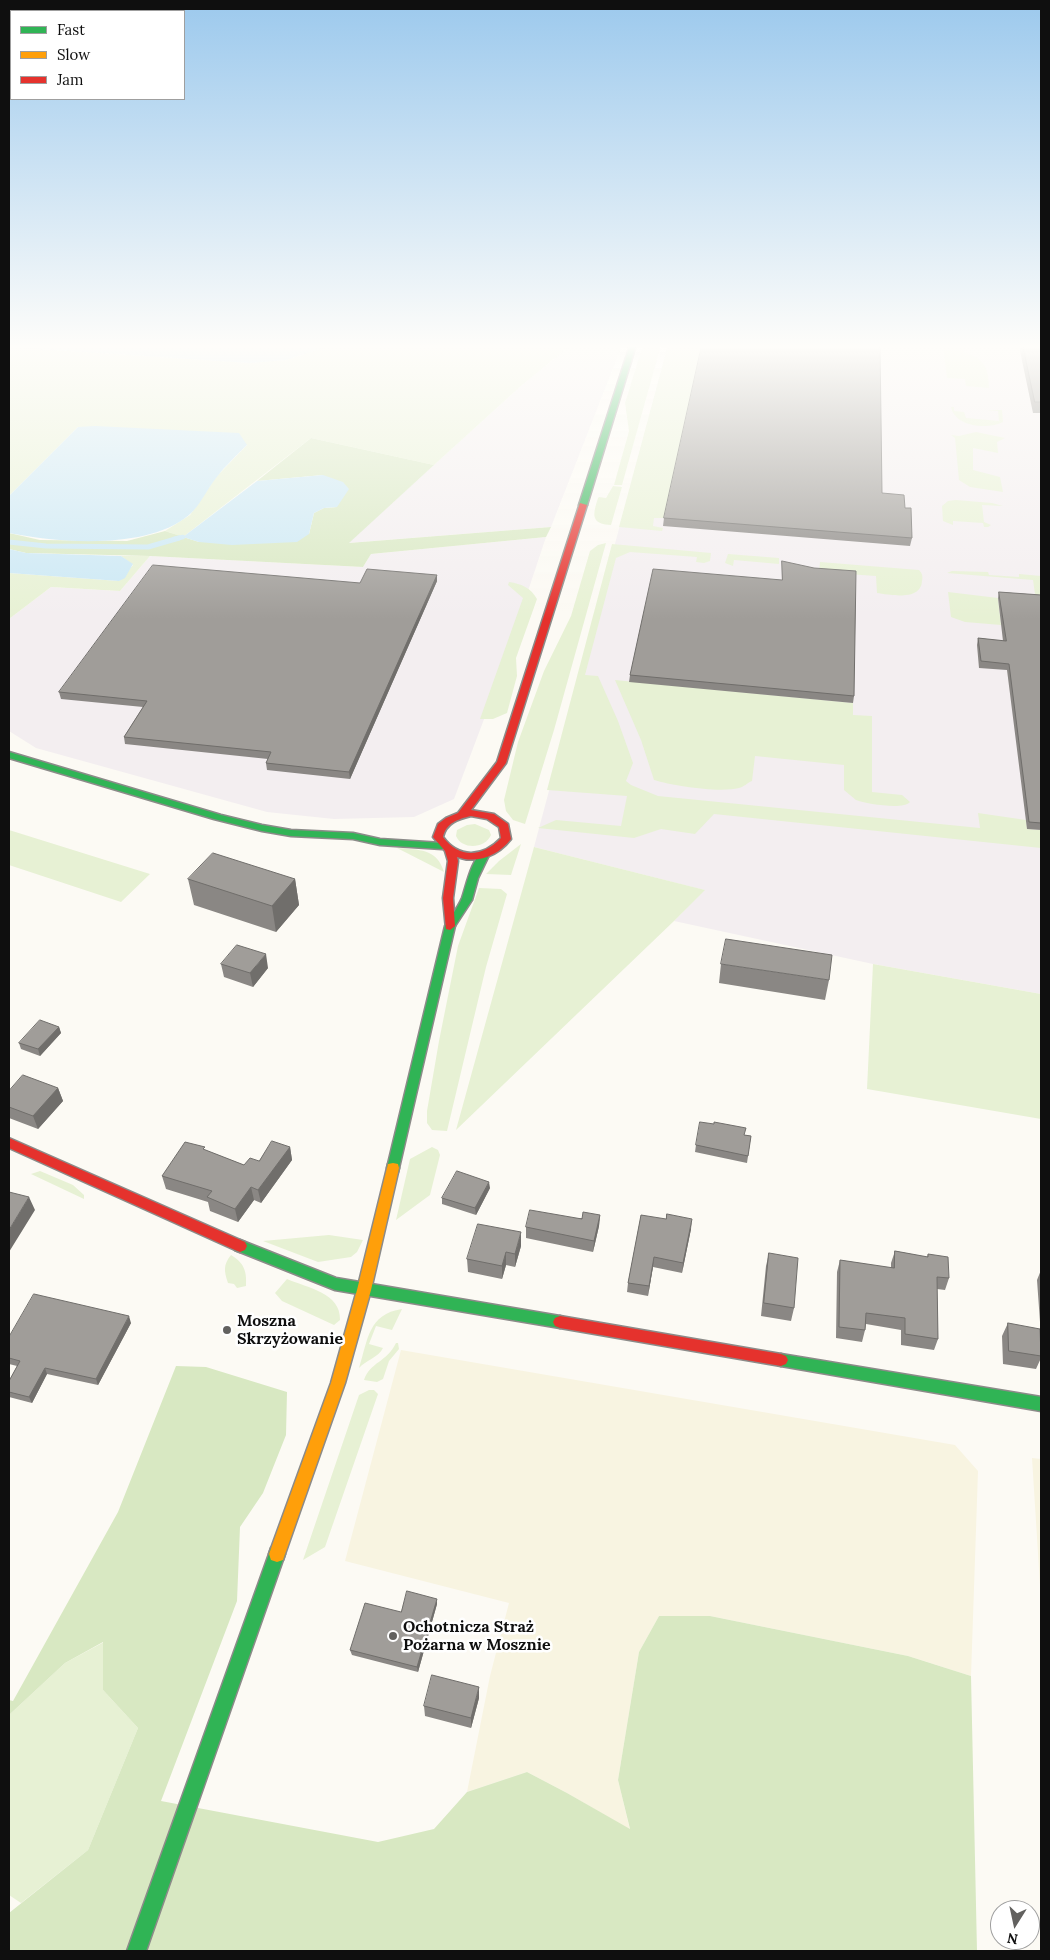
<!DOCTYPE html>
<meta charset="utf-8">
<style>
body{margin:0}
#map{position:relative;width:1050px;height:1960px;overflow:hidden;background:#fcfaf4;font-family:Lora,serif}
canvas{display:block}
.frame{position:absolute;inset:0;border:10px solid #0f0f0f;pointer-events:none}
.legend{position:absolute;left:10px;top:10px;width:175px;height:90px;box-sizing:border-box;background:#fff;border:1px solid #9f9f9f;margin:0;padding:6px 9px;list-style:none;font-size:15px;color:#0f0f0f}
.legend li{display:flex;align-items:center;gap:10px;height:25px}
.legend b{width:25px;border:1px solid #9f9f9f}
.north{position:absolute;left:990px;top:1900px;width:50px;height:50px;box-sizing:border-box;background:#fff;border:1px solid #9f9f9f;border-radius:50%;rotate:190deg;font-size:14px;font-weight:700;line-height:20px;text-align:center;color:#0f0f0f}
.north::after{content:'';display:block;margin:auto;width:18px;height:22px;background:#62615f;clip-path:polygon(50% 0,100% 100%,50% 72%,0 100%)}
</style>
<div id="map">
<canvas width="1050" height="1960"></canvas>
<div class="frame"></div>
<ul class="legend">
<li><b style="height:6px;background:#30b455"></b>Fast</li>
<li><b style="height:6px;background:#ff9f0a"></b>Slow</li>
<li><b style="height:6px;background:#e5322d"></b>Jam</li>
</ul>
<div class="north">N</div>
</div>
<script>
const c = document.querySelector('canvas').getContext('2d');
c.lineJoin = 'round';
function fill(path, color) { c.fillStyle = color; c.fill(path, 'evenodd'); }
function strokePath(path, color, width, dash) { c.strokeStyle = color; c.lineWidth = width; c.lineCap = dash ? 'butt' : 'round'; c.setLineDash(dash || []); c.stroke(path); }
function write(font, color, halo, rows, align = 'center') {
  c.font = font + ' Lora,serif'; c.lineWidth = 5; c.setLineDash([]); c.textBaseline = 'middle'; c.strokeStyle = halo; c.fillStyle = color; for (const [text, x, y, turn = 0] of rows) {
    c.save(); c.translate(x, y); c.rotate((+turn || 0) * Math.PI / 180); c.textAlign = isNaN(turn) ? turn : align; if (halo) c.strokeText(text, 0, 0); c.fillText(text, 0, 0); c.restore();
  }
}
const industrial = new Path2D(`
 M571,345H622L551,527L348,543L522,385Z
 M668,345H1041V994L873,964L674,921L704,890L534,847Z
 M546,537L495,690L454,799L414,817L334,819L267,812L36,748L9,731V619L51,587L120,591L150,556L363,567L371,554Z`);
const farmland = new Path2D(`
 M401,1350L955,1445L978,1471L971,1676L908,1656L710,1616H659L639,1652L618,1780L630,1830L567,1793L527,1772L467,1792L490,1676L509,1603L345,1561Z
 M1032,1458L1041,1459V1601Z`);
const green = new Path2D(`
 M332,345H571L522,385L434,465L311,438L183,537L165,531L190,515L216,477L247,445L78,427L9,496V347L250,363L286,360Z
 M643,345H661L622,485H614L629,431L625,403Z
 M668,345H703L665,518H654L653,526L663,528L662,531L619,527Z
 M943,345H1041L1020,351L1015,349L964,346L965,352C986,361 988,367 989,388L966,386L965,379L947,378Z
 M951,407H954V411L964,412L966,418L999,421L998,411L987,410H1002L1003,422C988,430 955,427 951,407Z
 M976,432L1005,438L997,442L998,453L973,448V470L1000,477L1003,492L970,487L959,480L955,438L951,435L959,436Z
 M613,486L622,487L611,525C590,524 593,514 598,498L599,497L606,498Z
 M956,500L992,503L1003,506L982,505L984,522L991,525L988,527H984L983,523L953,521V525L943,521L942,506L948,501Z
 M606,543L554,730L525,824L513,820L506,811L504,800L518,742L544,671L571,616L590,551L598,545Z
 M612,544L711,553L710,561L704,563L696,562L697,557L630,552L616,558L585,675L598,676L618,721L633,763L626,781L631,785L658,796L980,828L978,813L1026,820L1027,829L1041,830V848L714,814L695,834L661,829L634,838L538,828L556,820L621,826L627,796L547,790Z
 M728,554L779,558V564L734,560L733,566L725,563Z
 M121,556H150L120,591L51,587L9,619V573L119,581L133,565Z
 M820,562L919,570C922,573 923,576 922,581C921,601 891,595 877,593L876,576L819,572Z
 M952,571L988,572L989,575L1019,577V574L1041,576V601H1036L1033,580L947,573Z
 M509,582C522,584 531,588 537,599L516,658L517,676L507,713L493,719H480L523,598L508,585Z
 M948,592L998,598L1001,625L965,622L951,617Z
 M615,680L853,703V715L872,716V792L902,795L910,802C904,810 866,804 856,800C852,797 848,793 844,790V765L755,756L752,781C747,783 744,787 739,788C720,793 673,786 654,780L641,740Z
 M475,824L489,830L491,835C485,849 462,850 456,836L457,830L467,825Z
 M9,830L150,874L121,902L9,865Z
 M521,844L511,875L486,874L499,861Z
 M534,847L705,890L674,921L456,1130Z
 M397,848C419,850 437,848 444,872Z
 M479,888L501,889L507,894L486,967L447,1131L432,1130L427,1123V1111L439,1041L458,946Z
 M873,964L1041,994V1119L867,1089Z
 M432,1147L438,1150L440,1155L430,1195L396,1220L410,1159Z
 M40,1171L73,1185L84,1195V1199L31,1174Z
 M329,1235L363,1240L357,1252L351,1257L318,1262L263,1241Z
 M231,1255C244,1263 247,1271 246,1286L237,1288L234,1284L228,1283C224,1271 223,1265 231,1255Z
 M287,1279C308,1288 341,1293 340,1320L334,1325L282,1301L275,1293Z
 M402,1309L392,1330L376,1326L369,1344L383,1348C378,1358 366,1360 359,1368C368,1340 368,1314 402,1309Z
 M396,1343H398L399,1349L389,1361L383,1379L377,1382L364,1380C370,1362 387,1362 396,1343Z
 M369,1390H374L378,1394L325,1547L303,1560L359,1395Z
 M104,1642L103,1690L138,1728L88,1850L21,1903L9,1895V1715L65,1663Z`);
const forest = new Path2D(`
 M311,438L434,465L349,543L551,527L546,537L371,554L363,567L150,556L26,553L9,549V533L40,540L127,541L165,531L199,542L309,534L314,513L324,508L337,507L323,475L257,481Z
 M176,1366L206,1367L287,1392L286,1435L263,1493L240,1527L237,1601L161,1801L378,1842L434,1829L467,1792L527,1772L567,1793L630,1829L618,1780L639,1652L659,1616H710L908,1656L971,1676L977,1951H9V1913L88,1850L138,1728L103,1690V1642L65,1663L9,1715V1700L13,1701L118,1512Z`);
const water = new Path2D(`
 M9,345H332L286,360L250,363L9,347Z
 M95,426L239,433L247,445C236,456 225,466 216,478C207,489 200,506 189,515C148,550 59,543 9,533V496L78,427Z
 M323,475L343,482L349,489L337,507L324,508L314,513L309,534L297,542L232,545L199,542L183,537L257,481Z
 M9,549L26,553L121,556L133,564L125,578L119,581L9,573Z`);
const streamFar1 = new Path2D(`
 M174,539L183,537`);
const stream = new Path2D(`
 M9,542L46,546L148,547L179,538`);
const fast = new Path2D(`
 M630,345H636L587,505L580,507L579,505Z
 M9,752L221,815L262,825L291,830L353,833L380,839L442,843L447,846L442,849L380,845L353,839L291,836L262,831L214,819L9,758Z
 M484,852L489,855L478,878L472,900L455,926L399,1168L398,1172L393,1173L388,1172L387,1168L445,926C450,917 458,908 462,898C466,887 472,856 484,852Z
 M240,1240L336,1278L560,1316L565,1318L567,1322L565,1326L560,1328L335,1290L235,1250L233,1246L235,1242Z
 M781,1354L1041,1397V1411L781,1366L776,1364L774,1360L776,1356Z
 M277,1546L283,1548L285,1554L146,1951H127L269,1554L271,1548Z`);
const slow = new Path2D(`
 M393,1163L398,1164L399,1168L371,1290L345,1383L285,1554L283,1560L277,1562L271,1560L269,1554L331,1383L357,1290L387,1168L388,1164Z`);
const jam = new Path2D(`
 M580,503L587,505L506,763L471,810L494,814L508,824L511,839C498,856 477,864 457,857L458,861L453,898L455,926L450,930L446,929L443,898L448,861L445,851L433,837L438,824L446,818L458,813L497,762ZM471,816L487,819L499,827L501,838C483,857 459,859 443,837C446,823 458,819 471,816Z
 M9,1138L245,1242L247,1246L245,1250L240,1252L235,1250L9,1148Z
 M560,1316L781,1354L786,1356L788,1360L786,1364L781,1366L560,1328L555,1326L553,1322L555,1318Z`);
const wall = new Path2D(`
 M1021,345H1041V413H1033L1020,351Z
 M882,493L905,508L912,538L910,546L663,526L664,518Z
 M782,561L854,696L853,703L629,682L630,675L782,580Z
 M437,575V581L350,779L267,770L266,763L268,759L125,744L124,737L143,707L61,699L59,692L360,583Z
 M999,592L1041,595V830L1027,829L1007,670L979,668L977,645L978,638L1003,641L998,598Z
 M188,879H295L299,905L276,932L194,905Z
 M221,964L268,968L253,987L224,977Z
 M721,964L829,980L825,1000L719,983Z
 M59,1027L61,1033L40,1056L21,1049L19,1043Z
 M58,1088L63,1101L38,1129L9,1118V1091Z
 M744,1135L751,1136L747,1163L695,1152L696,1145Z
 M290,1147L292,1160L261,1203L254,1200L238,1222L210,1211L208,1202L166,1189L162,1176L205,1150L244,1165L259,1161Z
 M490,1188L476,1215L442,1204V1198Z
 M600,1215L599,1226L593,1252L526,1238V1227Z
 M641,1215L691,1229L682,1273L653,1267L648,1296L627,1292L628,1283Z
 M521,1246L515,1267L506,1265L502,1279L468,1272L467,1259Z
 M895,1251L927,1257L928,1254L949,1278L945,1290L937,1289L938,1339L934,1350L901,1345V1330L866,1324L865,1330L862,1342L836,1338L837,1272L840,1260L891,1268V1263Z
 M769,1253L794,1308L791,1321L761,1316L766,1266Z
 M1041,1270V1322H1040L1037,1280Z
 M131,1323L98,1385L47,1374L32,1403L9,1397V1381L17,1366L9,1364V1337Z
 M1008,1323L1041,1342V1358L1036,1369L1003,1364L1002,1336Z
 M437,1604L418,1672L352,1655L350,1650L401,1612Z
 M479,1698L471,1728L425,1716L424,1706Z`);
const shadedWall = new Path2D(`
 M437,575V581L350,779L349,772Z
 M295,879L299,905L276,932L272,906Z
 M266,954L268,968L253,987L250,973Z
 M59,1027L61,1033L40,1056L38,1049Z
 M58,1088L63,1101L38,1129L33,1116Z
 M290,1147L292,1160L261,1203L258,1190Z
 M489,1182L490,1188L476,1215L475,1208Z
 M251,1187L254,1200L238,1222L235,1209Z
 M29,1197L35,1210L9,1252V1230Z
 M600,1215L599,1226L593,1252L594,1241Z
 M692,1219L691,1229L682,1273L683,1263Z
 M521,1232V1246L515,1267V1254Z
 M506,1252V1265L502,1279V1266Z
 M654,1257L653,1267L648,1296L649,1286Z
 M129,1316L131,1323L98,1385L96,1379Z
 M45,1368L47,1374L32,1403L29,1397Z
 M437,1599V1604L418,1672L417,1667Z
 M479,1687V1698L471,1728V1718Z`);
const building = new Path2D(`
 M702,345H880L882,493L904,495L905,508H911L912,538L664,518Z
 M1023,345H1041V402H1035Z
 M782,561L814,568L856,571L854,696L630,675L653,569L782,580Z
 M153,565L360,583L367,569L437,575L349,772L266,763L271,752L124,737L147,701L59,692Z
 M999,592L1041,595V823L1029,822L1009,664L981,661L978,638L1006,641Z
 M213,853L295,879L272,906L188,879Z
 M726,939L832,955L829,980L721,964Z
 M237,945L266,954L250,973L221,964Z
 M40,1020L59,1027L38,1049L19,1043Z
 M23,1075L58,1088L33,1116L9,1107V1091Z
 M700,1122L714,1124V1122L746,1128L744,1135L751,1136L748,1156L696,1145Z
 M272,1141L290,1147L258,1190L251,1187L235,1209L207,1197L212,1191L162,1176L185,1142L205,1147L203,1149L244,1165L250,1158L259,1161Z
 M457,1171L489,1182L475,1208L442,1198Z
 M9,1192L29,1197L9,1230Z
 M530,1210L582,1219L583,1212L600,1215L594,1241L526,1227Z
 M667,1214L692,1219L683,1263L654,1257L649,1286L628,1283L641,1215L666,1219Z
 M478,1224L521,1232L515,1254L506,1252L502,1266L467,1259Z
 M895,1251L928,1257V1254L948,1257L949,1278L937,1277L938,1339L905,1334V1318L866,1313L865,1330L839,1327L840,1260L894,1268Z
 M769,1253L798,1258L794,1308L764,1303Z
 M34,1294L129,1316L96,1379L45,1368L29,1397L9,1392V1381L20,1361L9,1358V1337Z
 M1008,1323L1040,1329L1041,1356L1009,1351Z
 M407,1591L437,1599L417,1667L350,1650L365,1603L401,1612Z
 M432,1675L479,1687L471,1718L424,1706Z`);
const markers = [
 [227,1330,5,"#62615f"],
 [393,1636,5,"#62615f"]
];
const nearPoinames = [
 ["Moszna",237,1321],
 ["Skrzyżowanie",237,1339],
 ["Ochotnicza Straż",403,1627],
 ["Pożarna w Mosznie",403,1645]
];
fill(industrial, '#f3eef0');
fill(farmland, '#f8f4e1');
fill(green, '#e7f1d4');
fill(forest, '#d8e8c2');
fill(water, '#cbe8f5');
strokePath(streamFar1, '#cbe8f5', 4.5);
strokePath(stream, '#cbe8f5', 5);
strokePath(fast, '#8c8b89', 3);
strokePath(slow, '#8c8b89', 3);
strokePath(jam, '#8c8b89', 3);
fill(fast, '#30b455');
fill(slow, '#ff9f0a');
fill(jam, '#e5322d');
fill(wall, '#8a8784');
fill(shadedWall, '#706e6b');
fill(building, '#a09d99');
strokePath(building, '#706e6b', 1);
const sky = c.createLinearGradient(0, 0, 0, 619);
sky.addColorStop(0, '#9cc9ed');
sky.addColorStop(0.56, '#fefdfa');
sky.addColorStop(1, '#fefdfa00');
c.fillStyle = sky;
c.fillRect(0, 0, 1050, 619);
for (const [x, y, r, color] of markers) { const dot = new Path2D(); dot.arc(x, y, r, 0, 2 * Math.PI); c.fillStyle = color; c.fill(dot); strokePath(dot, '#fff', 2); }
write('bold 16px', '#0f0f0f', '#fff', nearPoinames, 'left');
</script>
